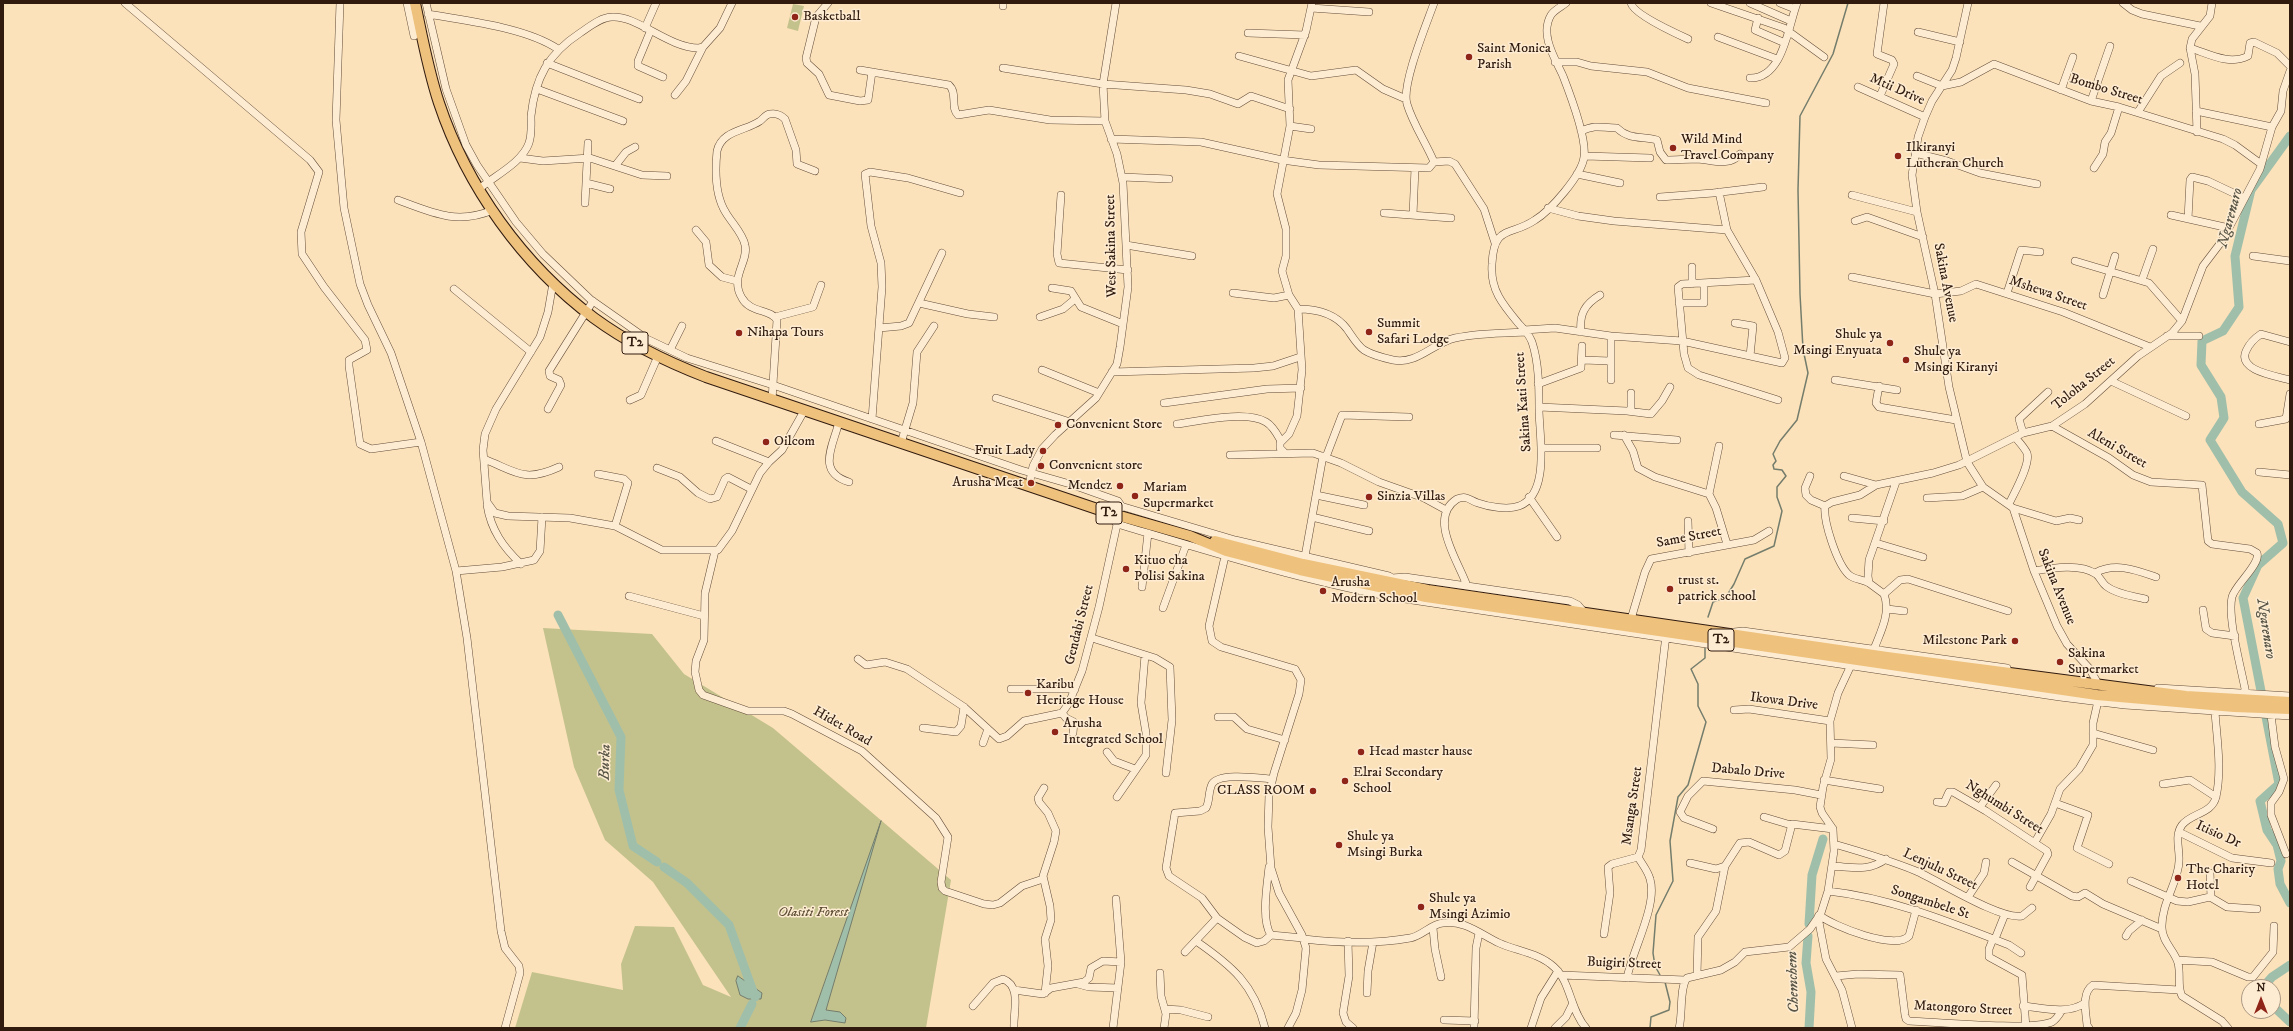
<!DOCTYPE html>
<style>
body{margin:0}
#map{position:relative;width:2293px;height:1031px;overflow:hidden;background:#fce2ba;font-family:"IM FELL DW Pica",serif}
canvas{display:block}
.frame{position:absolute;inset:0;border:4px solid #311b0f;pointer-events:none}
.north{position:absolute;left:2241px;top:979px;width:40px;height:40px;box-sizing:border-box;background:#fdecd2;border:1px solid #ab9884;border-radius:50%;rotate:0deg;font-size:11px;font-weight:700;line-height:16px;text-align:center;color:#311b0f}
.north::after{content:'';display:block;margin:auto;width:14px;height:18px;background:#8f2418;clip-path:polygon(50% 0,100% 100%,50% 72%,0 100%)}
</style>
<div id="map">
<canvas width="2293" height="1031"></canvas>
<div class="frame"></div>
<div class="north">N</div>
</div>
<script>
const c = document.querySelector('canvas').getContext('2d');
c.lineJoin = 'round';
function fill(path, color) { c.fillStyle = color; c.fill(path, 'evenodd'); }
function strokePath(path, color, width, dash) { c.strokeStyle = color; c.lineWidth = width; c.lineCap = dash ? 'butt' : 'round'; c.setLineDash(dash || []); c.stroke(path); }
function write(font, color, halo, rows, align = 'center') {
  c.font = font + ' "IM FELL DW Pica",serif'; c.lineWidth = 3; c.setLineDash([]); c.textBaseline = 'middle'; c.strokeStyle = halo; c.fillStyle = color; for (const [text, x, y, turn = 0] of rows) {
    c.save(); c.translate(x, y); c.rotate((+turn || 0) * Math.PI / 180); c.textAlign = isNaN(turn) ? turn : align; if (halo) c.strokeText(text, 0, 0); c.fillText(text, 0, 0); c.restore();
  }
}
const green = new Path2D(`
 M793,4L804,6L798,31L787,28Z
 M543,628L652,634L684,674L773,728L951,880L926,1028H515L532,972L623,990L621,964L635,926L674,927L703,985L731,997L653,882L605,840L574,767Z`);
const water = new Path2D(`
 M881,821L826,1010L840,1012L846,1018L845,1023L825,1020L811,1022Z
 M738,976L762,993L761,999H748L740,995L736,981Z`);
const stream = new Path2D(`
 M1708,617L1713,602L1726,597L1734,584L1745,559L1774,546L1782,511L1777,497V487L1786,476L1782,470L1774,469L1773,465L1776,461L1773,454L1780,441L1797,420L1808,373L1803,349L1800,294L1798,190L1800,116L1833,54L1848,3
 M1660,975L1655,966L1653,953L1656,915L1673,881L1670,841L1678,797L1688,785L1706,722L1698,706V684L1691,669L1705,658V647
 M1650,1028L1651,1017L1669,1010L1670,1002L1665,982`);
const river = new Path2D(`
 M2290,136L2251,190L2235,256L2239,307L2223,331L2202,341L2201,365L2221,397L2224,418L2210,440L2242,492L2278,524L2283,543L2258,565L2243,598L2279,784L2260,801L2267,830L2277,845L2281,861L2278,869L2280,884L2290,903
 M558,615L621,737L619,790L633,846L657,862
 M664,867L687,883L729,925L755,997
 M1809,924L1812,875L1823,839
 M1808,936L1806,963L1811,992L1809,1028
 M2263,987L2272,977L2290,965
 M2273,1006L2290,1022
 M740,1028L752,1004`);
const minor = new Path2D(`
 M125,3L310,160L319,172L301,232L302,254L324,287L365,340L367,350L349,360V366L360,444L371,449L421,442
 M340,3L336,120L344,208L360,284L368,305L391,353L421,442L456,571L467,638L501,931L505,948L519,966L520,973L505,1028
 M407,3L414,36
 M426,3L446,89L466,145L477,165L516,222L543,254L590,299L647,339L687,358L773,385L1021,470L1070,484L1118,501L1122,507
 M828,3L816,17L806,58L807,63L819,74L829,95L860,101L868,100L872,72
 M1566,3C1561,7 1554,10 1551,15C1539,35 1556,60 1563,76C1570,94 1587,139 1584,157C1582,175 1550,211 1535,220C1510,237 1494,224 1492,264C1490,290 1503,305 1519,324C1524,329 1529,334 1532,342C1539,363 1539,388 1539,409C1539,434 1551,494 1519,506C1508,510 1489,507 1478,503C1469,500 1467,495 1457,499C1427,518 1459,562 1467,586L1570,601L1578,605L1584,612
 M1631,3C1633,14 1677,34 1688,39
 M1711,3L1784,28L1824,57
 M1750,3L1791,21
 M1780,3L1795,9
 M1968,3L1956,58L1952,70L1932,101L1925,117L1918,137L1912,175L1917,212L1935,294L1949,387L1967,462L1983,487L2013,508L2034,571L2057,626L2067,644L2089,668L2096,680
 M2123,3L2132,10L2142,14L2200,26
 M1003,6V3
 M1311,8L1369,12
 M428,14C466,21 525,27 558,49
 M1758,18L1755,30L1785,43
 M645,28L656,3
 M650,32L638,61V66L663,77
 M1918,32L1960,42
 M1248,33L1305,35
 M1718,37L1777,59
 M2190,48C2207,53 2229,66 2248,56L2250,43L2254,42L2277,53L2290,66
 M1239,56L1311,76L1356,70L1383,89L1406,99
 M1555,62H1577L1591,66L1647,72L1688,88L1766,103
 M547,63L639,99
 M1003,68L1103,84L1186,90L1210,94L1238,104L1251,96L1290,109
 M860,70L949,85C958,93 950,108 958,115L989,110L1050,120L1105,121
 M1917,76L1942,86L1961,82L1994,64L2091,101L2119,107L2223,139L2235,145L2261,164
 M1750,78C1783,79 1788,27 1797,3
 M1858,87L1925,117
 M537,89L623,121
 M2061,90L2073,57
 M675,95L686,81L703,47
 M1880,96L1894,64L1892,60L1877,54L1884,3
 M2091,101L2110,46
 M2196,111L2272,127
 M2138,112L2161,76L2180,63
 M1290,126L1311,129
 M1581,131C1597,124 1601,128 1617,128C1629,140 1642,136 1657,140L1660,152L1666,160C1676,160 1687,159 1698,159C1712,160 1730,167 1740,154
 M2197,132L2195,74L2190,48L2192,39L2210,16L2212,3
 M1111,139L1201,142L1282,160L1319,165L1429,168L1434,162C1426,143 1413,124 1407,104C1401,85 1427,23 1434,3
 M1915,153L1947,161L1980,173L2037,184
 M1585,156L1650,158
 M520,158L543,161L590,158L642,175L667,176
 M1434,162L1449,161L1455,164L1484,209L1495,243
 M615,166L626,152L635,147
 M2094,168L2103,154L2105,142L2111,133L2119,107
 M1577,174L1620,183
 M1122,177L1169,179
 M586,183L610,189
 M479,189C494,176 522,163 529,143C532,134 531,124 531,116C535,78 548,54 580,33C589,27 601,17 612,17C637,15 668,48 699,48L703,47L720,28L732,3
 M1061,195L1057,254L1059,263L1128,270
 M1852,195L1917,212
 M1660,197L1713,193L1763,187
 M398,200C433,213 457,225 493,210
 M585,203L588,143
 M1548,208L1578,216L1614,221L1727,230
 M1384,213L1451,218
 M1413,215L1415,168
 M2171,215L2229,228
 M2188,219L2190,180L2192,177L2208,181L2244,198
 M1855,221L1867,217L1923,237
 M696,230L706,242L709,265L722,277L737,281
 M1126,245L1192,256
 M2253,256L2290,261
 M2075,261L2149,283L2182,321
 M1692,267V284
 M1852,277L1935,294L1961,291L1976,284L2063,312L2150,347
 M1756,280L1682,284L1678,287L1684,354L1688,368L1699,375L1778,400
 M2142,280L2153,249
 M553,283L548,312L540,337L496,409L485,434L483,450L487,502L495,513L508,516L570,518L615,526L662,550H718L732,531L760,473L769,462L782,450L804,411
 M1052,288L1071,291L1081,307L1123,324
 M454,289L531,352
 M1233,293L1274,298L1289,295
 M2007,293L2021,250L2040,252
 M2103,295L2115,256
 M919,303L968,314L994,317
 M1679,303H1704V284
 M1298,309C1316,309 1335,313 1347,329C1352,336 1357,345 1364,350C1372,355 1384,358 1393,360C1417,365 1433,343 1455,338C1478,333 1503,333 1527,332
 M775,317L813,307L821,285
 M1040,317L1063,309L1075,299
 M1735,323L1753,326L1750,356
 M879,328L901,326L909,323L942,253
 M1524,330L1555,328L1611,336L1682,341L1782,363L1785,358L1778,332L1756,280L1727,230L1719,192
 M1581,332C1579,314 1585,304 1600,295
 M1611,336V380
 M2167,336H2199
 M2290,342L2261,334C2255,338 2249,344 2246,351C2237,371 2277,376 2290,380
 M670,350L682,326
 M1583,360L1610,361
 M1042,370L1099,393
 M1112,372L1254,368L1273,366L1300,357
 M1835,380L1897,390
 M2111,381L2186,416
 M1538,384L1581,368L1582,346
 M1879,386L1876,403L1879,407L1956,420
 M996,398L1070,422
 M630,400L641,395L658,356
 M772,400L777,320C771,309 750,313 742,298C729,277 749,262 745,245C743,234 732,223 726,213C715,196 715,171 717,151C722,130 746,131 760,121C763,119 766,114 770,114C775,113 781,115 785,119L796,150L797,164L815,171
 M1164,403L1267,389L1301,388
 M1539,407L1627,411L1651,414L1662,401L1670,387
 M548,409L561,385L559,380L550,376L549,371L593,301
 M1631,411V393
 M872,419L882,287L881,263L871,226L865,174L870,172L908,178L960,193
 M839,422C833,446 816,472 849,482
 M1177,424C1200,421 1246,410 1266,422C1273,426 1277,434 1281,441
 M2259,424L2286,419L2290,394
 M2052,426L2109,458L2133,475L2151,482L2202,485L2208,541L2212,544L2250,549L2257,553C2261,564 2235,585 2232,597C2227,618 2242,671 2246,694
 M2023,433L2019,419L2048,392
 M1614,435L1677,440
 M1624,435L1633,451L1638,468L1655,477L1709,494L1716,508L1727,544
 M716,441L769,462
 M901,443L913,403L917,352L934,326
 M1542,448H1597
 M1285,453L1280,448V443L1289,434L1297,416L1302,370L1298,309L1289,295L1282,271L1286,256V229L1277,194L1290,126L1288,80L1306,31L1312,3
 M1230,455L1313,453L1341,463L1379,482L1424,498L1446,510
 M1326,457L1342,415L1409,417
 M484,459C517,472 524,483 559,467
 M657,468L680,477L698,493L710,499L717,497L725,479L728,477L751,489
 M2259,472L2290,475
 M598,474L624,479L628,483L615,526
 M1810,476L1805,488L1806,495L1811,500L1825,506
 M1844,476L1876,485
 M1029,485L1033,466L1042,449L1055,435L1096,398L1117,364L1120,347L1128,287L1123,183L1117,154L1105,121L1103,84L1116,3
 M1709,494L1719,446
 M1316,495L1364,505
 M1529,497L1557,537
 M1927,498L1962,496L1983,487
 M2009,504C2014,493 2031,464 2027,453C2024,447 2019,442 2015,437
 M487,505C491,530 503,547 521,564
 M2013,508L2056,521L2070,518L2079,520
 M1312,517L1369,531
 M1852,518L1884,521
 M1688,521L1689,553
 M1876,543L1923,557
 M715,551L705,593L704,640L696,661L695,672L699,690L703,695L748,711H784L792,714L862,751L936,818L948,837L941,882L942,888L945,891L984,904L993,905L1000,903L1022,886L1043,879
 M1226,552L1209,626L1212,641L1221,647L1295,669L1301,680L1299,694L1274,773L1269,795L1268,827L1271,868L1279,893L1302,935L1306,948L1302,990L1296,1013L1288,1028
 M1304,562L1323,456
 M456,571L502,567L534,560L540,551L542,517
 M2034,571C2052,568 2080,563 2096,574C2100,577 2102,583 2106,586C2116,594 2133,596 2145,599
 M2095,573C2115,562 2136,570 2156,577
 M1392,578L1405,577L1467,586
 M1398,582L1389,576L1235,540L1124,507L1106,512L1117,524C1208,551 1298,579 1392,597L2060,697L2125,705L2290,716
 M1869,583C1863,579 1855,580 1849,575C1837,564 1823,521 1825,506L1832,502L1860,495L1876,485L1933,473L1959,465L2023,433L2052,426L2085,404L2138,356L2172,333L2182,321L2203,266L2222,241L2260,169L2272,127L2281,111L2283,91L2290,71
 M1142,587L1148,533
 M1884,594L1900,580L1908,579L2008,611
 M629,596L704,616
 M1163,608L1186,545
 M1887,609L1904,611
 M2203,610L2206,629L2212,633L2235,636
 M1631,619L1645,572L1651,559L1754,540L1769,531
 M1734,632L1743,631L2007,668
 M1092,638L1155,658L1170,667L1172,720L1166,773
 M1874,649C1881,631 1891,613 1884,594L1869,583L1868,576L1869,560L1896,482
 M858,659L866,665L885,662L907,669L964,707L999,739L1007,736L1024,721L1062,713L1069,703L1082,671L1099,607L1118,520
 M2158,688L2290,696
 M1011,689H1075
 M1734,710L1749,709L1830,721
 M2215,712C2217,739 2222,770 2216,797C2212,814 2191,813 2182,825C2174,836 2180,849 2179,861C2179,881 2161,903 2162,928C2162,942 2175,951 2178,963C2181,974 2177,987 2182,996L2222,1021L2228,1028
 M1062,713L1066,718L1074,722L1073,733
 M2271,715L2275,747L2284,779L2279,792L2271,803V815L2286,854
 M1218,717H1234L1247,729L1285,740
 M923,728L956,732L961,726L964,707
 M2093,733L2153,750
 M983,743L988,729
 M1831,743L1873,745
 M1107,752L1114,761L1135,769
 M1824,780L1880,789
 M2163,784L2190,780L2216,797
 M1044,788L1038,798L1039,802L1048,813L1056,831L1054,842L1043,876L1050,906L1051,920L1045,939L1048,966L1045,993
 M1117,797L1146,755V733L1141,703L1145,655
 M1937,802L1944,803L1949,792H1953L1986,811L2047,851L2048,854L2030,887
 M2055,803L2088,815L2077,848L2109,864
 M1980,807L1996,785
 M1764,817L1791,825
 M1713,829L1684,818L1680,812L1688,796L1703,781L1795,790L1821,795
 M2179,832L2232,858L2271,863
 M2035,842L2051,814L2060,789L2079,769L2093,745V723L2098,701
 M1834,844C1862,852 1889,860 1916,871C1939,881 2000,920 2022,916L2032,908
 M1638,857L1641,850L1666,635
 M2012,862L2072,896L2078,897L2085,893L2103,904L2162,929
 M1690,863L1716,869L1725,866
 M1832,866C1853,867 1868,872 1886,859
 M1269,867C1267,885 1261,921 1271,935L1303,938
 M2210,873L2211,897
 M2131,881L2177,901L2188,902L2210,897L2227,907L2257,909
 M1828,891C1891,898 1950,922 2009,945L2021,953
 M1968,897L1984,873L1986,862
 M1819,915C1833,926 1895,951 1909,936L1916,910
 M1818,917L1826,959L1842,990L1852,1028
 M1433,928L1435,949L1441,977
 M1604,934L1610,893L1608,867L1612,864L1638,857
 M1271,935L1264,941L1257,943L1244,937L1217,918L1202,898L1169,876L1166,868L1175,813L1200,811L1206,808C1210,801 1208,792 1212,784C1219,772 1259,778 1272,779
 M2126,936L2129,931L2142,920
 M1304,939C1338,943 1376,944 1410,938C1422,936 1431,924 1443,923C1463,919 1482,935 1499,943C1517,951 1539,953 1554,967C1571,982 1570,1010 1586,1028
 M1993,939L1989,949V957L2022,975L2026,1028
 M1995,939L2005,914
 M1196,941C1232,966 1254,984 1265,1028
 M1348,941L1349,976L1343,1013L1346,1022L1353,1028
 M1185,952L1217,918
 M2177,960L2212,962L2248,977H2253L2273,952L2274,926
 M1160,973L1161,996L1166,1014L1164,1028
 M1561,975L1685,980
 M1697,975L1698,937L1716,911L1725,866L1740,843L1749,842L1779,855L1785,851L1792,824L1833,829
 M1836,976L1858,974L1900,975L1905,1015L1906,1019L1909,1021C1937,1022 2031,1031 2052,1022C2057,1019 2059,1015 2062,1010
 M1627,978C1632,951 1658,905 1650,879C1648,871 1642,864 1638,857
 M1078,984L1089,987L1118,988
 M1014,990L1043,994L1051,988L1084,982L1089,978L1091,968L1103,961L1121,962
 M1367,993L1368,971L1373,942
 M973,1006L993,983L1003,979C1022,986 1013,1012 1014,1028
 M2023,1006C2043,1008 2067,1015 2085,1003
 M1165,1009L1181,1010L1208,1017
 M1444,1020L1475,1021
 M1113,1028L1121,962L1116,899
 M1474,1028L1476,948L1479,933
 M1531,1028L1541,998L1558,971
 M1555,1028L1566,1017L1572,1005
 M1679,1028C1683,1015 1679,988 1687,978L1721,970L1735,962L1745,952L1789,947L1810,929L1821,913L1828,891L1834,851L1833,829L1822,813L1820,807L1823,787L1831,759L1830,721L1838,693L1852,663
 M2089,1028L2087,1025C2086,1012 2081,993 2093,985L2179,990`);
const highway = new Path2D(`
 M415,3C422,36 428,70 439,103C467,187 523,265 594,318C628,343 667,362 706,377L1106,512L1190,536L1226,551L1300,570L1426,597L2097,695L2234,707L2290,709
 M1215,541L1303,564L1428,590L1887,657L2186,696L2290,702`);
const markers = [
 [795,17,4,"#8f2418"],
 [1469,57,4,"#8f2418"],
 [1673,148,4,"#8f2418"],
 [1898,156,4,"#8f2418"],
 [1369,332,4,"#8f2418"],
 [739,333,4,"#8f2418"],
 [1890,343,4,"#8f2418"],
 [1906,360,4,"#8f2418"],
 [1058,425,4,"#8f2418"],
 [766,442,4,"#8f2418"],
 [1043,451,4,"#8f2418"],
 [1041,466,4,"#8f2418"],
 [1031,483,4,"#8f2418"],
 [1120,486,4,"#8f2418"],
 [1135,496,4,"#8f2418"],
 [1369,497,4,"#8f2418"],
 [1126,569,4,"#8f2418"],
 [1670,589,4,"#8f2418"],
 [1323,591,4,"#8f2418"],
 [2015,641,4,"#8f2418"],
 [2060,662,4,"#8f2418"],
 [1028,693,4,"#8f2418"],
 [1055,732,4,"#8f2418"],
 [1361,752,4,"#8f2418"],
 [1345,781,4,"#8f2418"],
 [1313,791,4,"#8f2418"],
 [1339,845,4,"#8f2418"],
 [2178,878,4,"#8f2418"],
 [1421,907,4,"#8f2418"]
];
const shields = [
 [635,343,26],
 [1109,513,26],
 [1721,640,26]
];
const shieldNames = [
 ["T2",635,343],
 ["T2",1109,513],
 ["T2",1721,640]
];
const poiNames = [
 ["Basketball",803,17],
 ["Saint Monica",1477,49],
 ["Parish",1477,65],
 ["Wild Mind",1681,140],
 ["Travel Company",1681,156],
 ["Ilkiranyi",1906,148],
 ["Lutheran Church",1906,164],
 ["Summit",1377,324],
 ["Safari Lodge",1377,340],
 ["Nihapa Tours",747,333],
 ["Shule ya",1882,335,"right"],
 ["Msingi Enyuata",1882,351,"right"],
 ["Shule ya",1914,352],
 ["Msingi Kiranyi",1914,368],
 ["Convenient Store",1066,425],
 ["Oilcom",774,442],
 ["Fruit Lady",1035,451,"right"],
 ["Convenient store",1049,466],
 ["Arusha Meat",1023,483,"right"],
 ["Mendez",1112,486,"right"],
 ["Mariam",1143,488],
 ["Supermarket",1143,504],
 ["Sinzia Villas",1377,497],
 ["Kituo cha",1134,561],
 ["Polisi Sakina",1134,577],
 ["trust st.",1678,581],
 ["patrick school",1678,597],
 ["Arusha",1331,583],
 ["Modern School",1331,599],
 ["Milestone Park",2007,641,"right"],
 ["Sakina",2068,654],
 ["Supermarket",2068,670],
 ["Karibu",1036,685],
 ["Heritage House",1036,701],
 ["Arusha",1063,724],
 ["Integrated School",1063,740],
 ["Head master hause",1369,752],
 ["Elrai Secondary",1353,773],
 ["School",1353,789],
 ["CLASS ROOM",1305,791,"right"],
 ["Shule ya",1347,837],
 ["Msingi Burka",1347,853],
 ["The Charity",2186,870],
 ["Hotel",2186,886],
 ["Shule ya",1429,899],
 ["Msingi Azimio",1429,915]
];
const streetNames = [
 ["Mtii Drive",1897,90,24],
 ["Bombo Street",2106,90,17],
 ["West Sakina Street",1112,246,-91],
 ["Sakina Avenue",1945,283,79],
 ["Mshewa Street",2048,294,19],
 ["Toloha Street",2084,384,-39],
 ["Sakina Kati Street",1524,402,-94],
 ["Aleni Street",2117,449,30],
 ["Same Street",1689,538,-11],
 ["Sakina Avenue",2056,587,68],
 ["Gendabi Street",1080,625,-76],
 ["Ikowa Drive",1784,702,7],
 ["Hidet Road",842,727,30],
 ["Dabalo Drive",1748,772,5],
 ["Msanga Street",1633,806,-82],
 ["Nghumbi Street",2004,808,32],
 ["Itisio Dr",2218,835,24],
 ["Lenjulu Street",1940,870,25],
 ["Songambele St",1930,903,18],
 ["Buigiri Street",1624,964,2],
 ["Matongoro Street",1963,1009,3]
];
const parkNames = [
 ["Olasiti Forest",813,913]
];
const waterNames = [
 ["Ngarenaro",2231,218,-75],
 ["Ngarenaro",2265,629,81],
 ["Burka",606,762,-88],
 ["Chemchem",1794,982,-92]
];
fill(green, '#c4c28c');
fill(water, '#a0bfaa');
strokePath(water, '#747d6c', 1);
strokePath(stream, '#747d6c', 1.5);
strokePath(river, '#a0bfaa', 9);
strokePath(minor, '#644d3a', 8);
strokePath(highway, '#311b0f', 12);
strokePath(minor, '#fdecd2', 7);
strokePath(highway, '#eec17d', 10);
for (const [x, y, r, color] of markers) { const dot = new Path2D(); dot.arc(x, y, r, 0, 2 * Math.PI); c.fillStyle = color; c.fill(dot); strokePath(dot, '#fdecd2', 1.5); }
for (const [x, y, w] of shields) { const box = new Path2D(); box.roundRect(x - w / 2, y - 11, w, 22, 3); c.fillStyle = '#fdecd2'; c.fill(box); strokePath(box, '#311b0f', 1); }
write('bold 13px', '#311b0f', null, shieldNames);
write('14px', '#311b0f', '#fdecd2', poiNames, 'left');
write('14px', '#311b0f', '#fdecd2', streetNames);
write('italic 14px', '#5d4d34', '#fdecd2', parkNames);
write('italic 15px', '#585445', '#fdecd2', waterNames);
</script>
